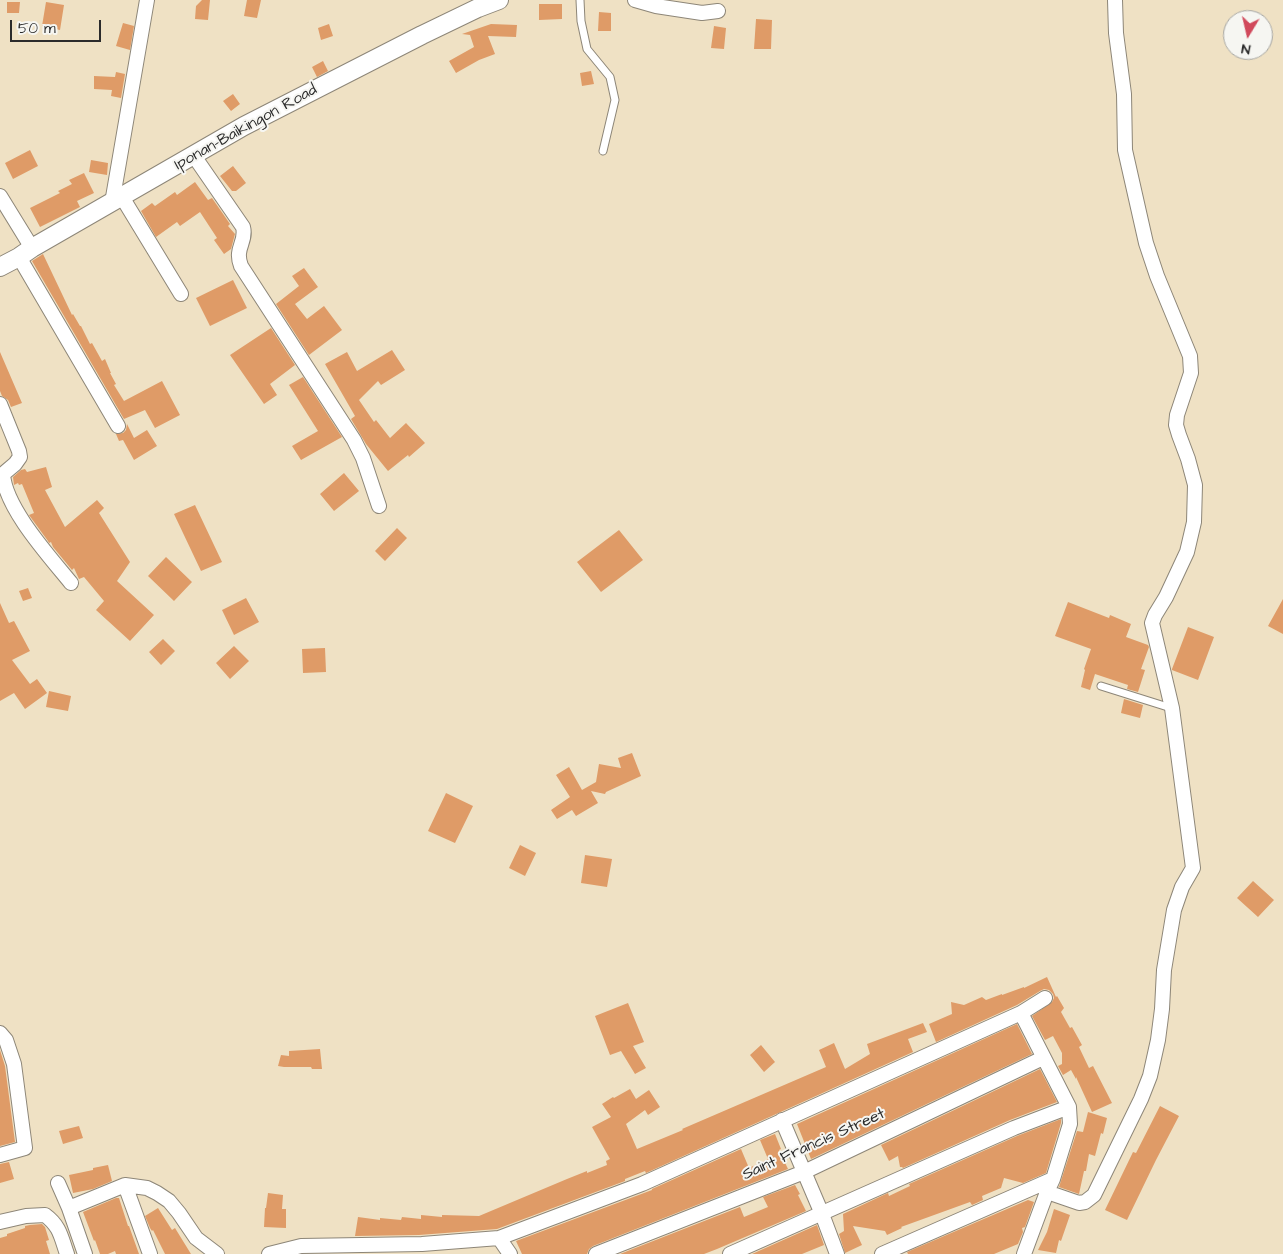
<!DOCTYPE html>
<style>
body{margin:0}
#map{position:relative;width:1283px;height:1254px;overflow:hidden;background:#efe1c4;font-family:"Architects Daughter",sans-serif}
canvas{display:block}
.north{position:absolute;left:1223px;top:10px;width:50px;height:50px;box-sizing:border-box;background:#f6f6f2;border:1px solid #a5a5a2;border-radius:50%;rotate:189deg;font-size:14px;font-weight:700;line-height:20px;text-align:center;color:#2b2b2b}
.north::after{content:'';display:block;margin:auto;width:18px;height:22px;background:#d1495b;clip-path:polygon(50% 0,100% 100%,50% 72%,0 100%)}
.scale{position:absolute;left:10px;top:20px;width:91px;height:22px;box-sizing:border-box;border:2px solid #2b2b2b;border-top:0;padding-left:6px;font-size:15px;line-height:18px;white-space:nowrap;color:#2b2b2b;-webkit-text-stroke:4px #f6f6f2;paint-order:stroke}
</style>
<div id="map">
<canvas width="1283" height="1254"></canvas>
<div class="north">N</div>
<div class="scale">50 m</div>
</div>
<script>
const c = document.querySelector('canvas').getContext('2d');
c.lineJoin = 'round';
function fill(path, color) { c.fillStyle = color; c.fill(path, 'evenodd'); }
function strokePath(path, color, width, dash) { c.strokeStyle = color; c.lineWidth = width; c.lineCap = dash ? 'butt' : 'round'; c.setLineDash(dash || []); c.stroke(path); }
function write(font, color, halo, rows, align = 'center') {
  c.font = font + ' "Architects Daughter",sans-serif'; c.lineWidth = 4; c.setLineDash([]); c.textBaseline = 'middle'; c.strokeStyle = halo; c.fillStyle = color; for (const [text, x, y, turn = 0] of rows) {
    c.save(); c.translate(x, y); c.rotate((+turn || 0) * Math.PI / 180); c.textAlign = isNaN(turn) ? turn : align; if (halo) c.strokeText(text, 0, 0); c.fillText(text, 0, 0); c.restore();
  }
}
const building = new Path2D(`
 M202,0H210L208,20L195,19L196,6Z
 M247,0H261L257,18L244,16Z
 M7,2H20L19,13H7Z
 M46,2L64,5L60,30L42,26Z
 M539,4H562V19L539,20Z
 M599,12L611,13V31H598Z
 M756,19L772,20L771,49H754Z
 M123,23L134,26L130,50L116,46Z
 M329,24L333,36L321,40L318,28Z
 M491,24L517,25L516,37L488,36L495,54L479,60L456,73L449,61L474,47L470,35L462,34Z
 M714,26L726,28L724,49L711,48Z
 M323,61L328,71L317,77L312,67Z
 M591,71L594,84L582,86L580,73Z
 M116,72L125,74L121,98L111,96L112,90L94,89V76L115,77Z
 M233,94L240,104L231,111L223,101Z
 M30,150L38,166L13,179L5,163Z
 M91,160L108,163L107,175L89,172Z
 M233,166L246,183L236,191H232L220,176Z
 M84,173L94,193L77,201L80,207L40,227L30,208L60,193L58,191L72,184L69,180Z
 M195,182L208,200L212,198L230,224L228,226L235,234L231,249L224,254L214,240L217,238L200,212L180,226L177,222L156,237L141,211L152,203L155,206L175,192L177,195Z
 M43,254L72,315L73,314L80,326H81L90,344L92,343L102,361L105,359L111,373H110L116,384L114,385L124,401L162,381L180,415L155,428L145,410L124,419L32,261Z
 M304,268L318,287L295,304L307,319L324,306L342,330L309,355L276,304L299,286L292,276Z
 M233,280L247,308L210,326L196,298Z
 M271,328L295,365L270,384L277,395L264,404L230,355Z
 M392,350L405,370L381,385L378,381L359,400L374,422L376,420L390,438L406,423L425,443L409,457L408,455L388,471L366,444L351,419L355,416L325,364L347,352L357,371Z
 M0,352L22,403L11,407L8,400L2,396L0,391Z
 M303,377L342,437L301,460L292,446L318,431L289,385Z
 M127,424L134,438L147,430L157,446L134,460L123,440L119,441L116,434L123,433L126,430Z
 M46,467L52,487L45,490L65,527L97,500L104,508L99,513L130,562L117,581L154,615L130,641L96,610L104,601L84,577L79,579L74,568L72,570L53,547L51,542L49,543L48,541L29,515L34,513L22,484L19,485L18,483L14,485L13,477L21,470L25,469L27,472Z
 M344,473L359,491L334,511L320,494Z
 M195,505L222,562L201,571L174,514Z
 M397,528L407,538L385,561L375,551Z
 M619,530L643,560L601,592L577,562Z
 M166,557L192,582L174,601L148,576Z
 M28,588L32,598L23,601L19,591Z
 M246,598L259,622L234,635L222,610Z
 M1283,599V634L1268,626Z
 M1068,602L1109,618L1110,615L1131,624L1126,637L1148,645L1149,647L1141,669L1145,670L1138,692L1127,689L1128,685L1095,674L1090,690L1081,687L1085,670L1084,669L1091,649L1055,636Z
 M0,603L9,623L14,621L30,651L12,660L30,684L37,679L47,693L25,709L14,693L0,701Z
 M1188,627L1214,637L1198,680L1172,670V669Z
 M163,639L175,651L161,665L149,652Z
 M234,646L249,661L230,679L216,663Z
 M325,648L326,672L303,673L302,649Z
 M49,691L71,696L68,711L46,707Z
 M1124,699L1143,705L1140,718L1121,713Z
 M632,753L641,776L606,792L605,794L591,791L598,803L576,816L572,810L557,819L551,810L570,797L556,775L569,767L582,790L596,782L599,764L621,768L618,758Z
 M446,793L473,806L455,843L428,831Z
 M520,845L536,853L525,876L509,868Z
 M585,855L612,859L607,887L581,883Z
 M1253,881L1274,900L1258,917L1237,898Z
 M1047,977L1056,997L1057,996L1064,1008L1061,1012L1070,1028L1072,1027L1082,1045L1079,1047L1089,1068L1093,1066L1112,1103L1092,1112L1076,1077V1079L1071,1070L1063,1075L1058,1066L1062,1064V1053L1053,1036L1045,1040L1032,1016L1052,1002L1054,998L1053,994L1049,990L1044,989L1040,991L1017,1005L936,1042L929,1024L952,1014L951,1002L964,1005L982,997L986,1000L1002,994V995L1024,987V988Z
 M628,1003L644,1042L633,1046L646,1068L635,1074L621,1051L610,1055L595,1016Z
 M923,1023L927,1032L908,1039L913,1052L646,1173L645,1171L625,1179V1181L497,1229L419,1235L355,1236L358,1217L380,1220V1218L401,1220L402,1217L421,1219V1215L442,1217V1215L479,1216L567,1179L587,1171V1173L607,1165L606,1161L610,1159L592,1127L611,1117L602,1104L613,1097L614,1098L630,1089L636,1099L649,1090L660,1107L648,1115L645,1110L626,1124L637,1149L683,1130L682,1129L826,1067L819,1050L834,1043L845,1069L870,1054L867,1044Z
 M1017,1024L1032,1054L811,1159L797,1124Z
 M761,1045L775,1062L764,1072L750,1055Z
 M320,1049L322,1069H312L311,1067H284L278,1066L281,1055L289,1056V1051Z
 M0,1050L5,1066L15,1142L0,1146Z
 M1040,1069L1057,1102L1010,1120L903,1168L902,1167H900L898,1156L889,1161L881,1145Z
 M1160,1106L1179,1116L1156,1160L1127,1220L1105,1210L1133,1152L1136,1153Z
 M1088,1112L1107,1118L1103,1134L1101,1133L1095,1156L1089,1154L1086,1171H1084L1079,1194L1059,1187L1077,1131L1083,1132Z
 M1061,1119V1123L1046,1173L1023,1183L1004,1178L1001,1188L982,1196L983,1200L972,1205L970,1202L901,1227L902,1228L887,1235L885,1231L853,1226L862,1245L845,1253L839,1234L844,1231L843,1214L888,1193L889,1196L910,1186L909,1184L1017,1136Z
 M79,1126L83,1138L63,1144L59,1131Z
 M775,1134L781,1149L779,1150L788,1169L593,1246L589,1249L587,1254H522L516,1241L652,1190V1189L741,1149L749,1168L768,1159L760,1140Z
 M9,1162L14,1179L0,1183V1164Z
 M108,1165L112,1181L93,1189L73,1193L69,1175L93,1170V1168Z
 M795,1185L800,1194L798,1195L806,1211L717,1249L704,1254H620L740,1207L744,1217L768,1207L763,1197Z
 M268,1193L283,1195L282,1209H286V1228L264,1227L265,1208H266Z
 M116,1198H119L128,1226H129L139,1254H116L115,1251L108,1254H100L95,1240L94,1241L83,1212Z
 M1028,1200L1034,1202L1025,1227L1022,1228L1023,1232L1018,1244L994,1254H908L907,1252Z
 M158,1208L172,1230L175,1228L191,1254H165L153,1230L152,1231L150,1228L145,1216Z
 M1054,1209L1070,1215L1061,1241L1059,1240L1056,1253L1038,1250L1047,1232Z
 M42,1224L45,1227L49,1240L46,1241L50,1254H0V1238L7,1236V1234L25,1228V1226L30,1225Z
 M817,1225L824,1245L802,1254H752Z`);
const service = new Path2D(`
 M580,0L581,21L587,49L610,77L615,100L603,151
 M1101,686L1171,708`);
const minor = new Path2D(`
 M635,0L656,6L702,13L718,11
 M194,156L243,227C247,242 234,248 241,266L354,440L363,458L379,506
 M0,196L32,248
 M122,197L181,294
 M112,203L147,0
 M19,257L118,426
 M0,404L19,451L20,457L15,464L3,474C5,508 50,557 71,583
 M1021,1013L1069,1107L1070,1124L1053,1179L1047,1192L1024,1254
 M0,1033L6,1040L14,1064L25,1148L0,1155
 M782,1120L822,1214L837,1254
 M58,1183L69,1208L85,1254
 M125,1185L150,1254
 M1047,1192L1079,1203L1085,1202L1094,1195L1141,1099L1150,1076L1158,1040L1162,1009L1164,970L1174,910L1182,887L1193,868L1172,708L1152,623L1155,615L1166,597L1187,552L1194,522L1195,485L1188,459L1179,435L1176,425L1177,415L1191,373L1190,356L1157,276L1146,243L1125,150L1124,94L1116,33L1115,0
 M69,1208L125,1185L147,1188L157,1193L169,1201L179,1213L196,1238L217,1254
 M0,1222L26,1216L45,1215C60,1226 61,1237 67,1254
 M499,1238L510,1254
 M269,1254L301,1246L422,1244L499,1238L642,1184L1021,1013L1045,998
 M596,1254L804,1172L1043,1058
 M730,1254L1014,1128L1069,1107
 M882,1254L1053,1179`);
const tertiary = new Path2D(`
 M0,267L19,257L32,248L244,126L422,35L478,8L499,0`);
const streetNames = [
 ["Iponan-Baikingon Road",246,128,-29],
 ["Saint Francis Street",814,1145,-24]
];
fill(building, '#df9b67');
strokePath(service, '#8d8678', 9);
strokePath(minor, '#8d8678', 16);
strokePath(tertiary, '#8d8678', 20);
strokePath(service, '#fff', 7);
strokePath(minor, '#fff', 14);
strokePath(tertiary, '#fff', 18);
write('16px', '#2b2b2b', '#f6f6f2', streetNames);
</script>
